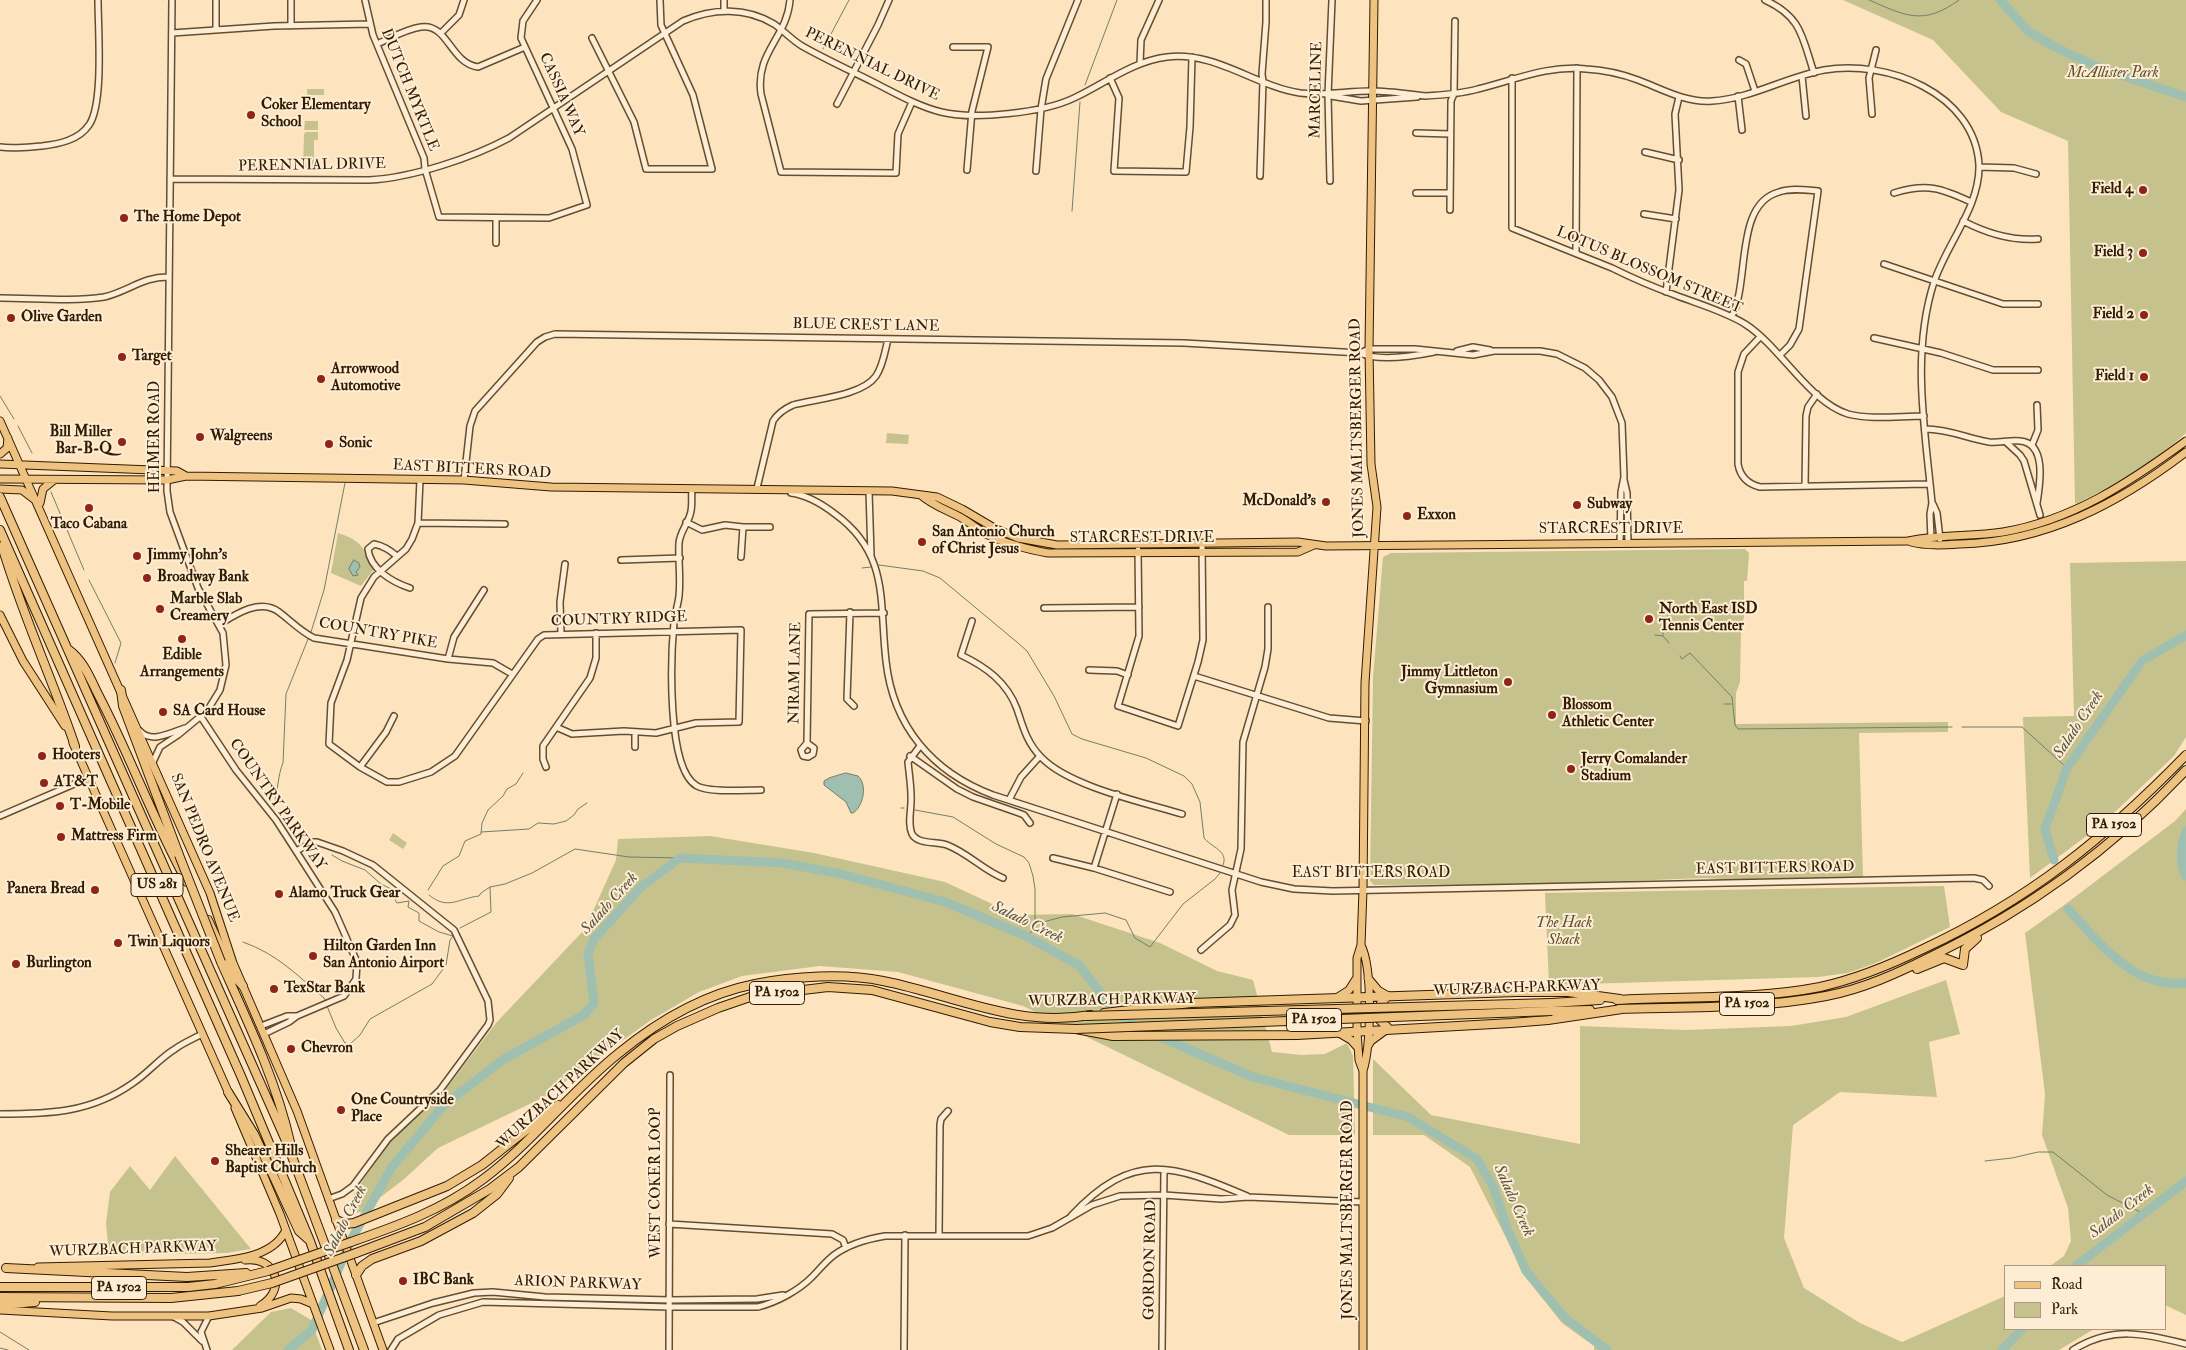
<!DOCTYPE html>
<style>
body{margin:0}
#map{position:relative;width:2186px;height:1350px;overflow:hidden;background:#fde4bf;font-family:"IM FELL Double Pica",serif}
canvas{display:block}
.legend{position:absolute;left:2004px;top:1265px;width:162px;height:65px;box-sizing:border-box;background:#feedd5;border:1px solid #ac9980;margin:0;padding:6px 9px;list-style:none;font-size:15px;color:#311c00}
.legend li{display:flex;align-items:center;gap:10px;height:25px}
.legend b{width:25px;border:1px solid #ac9980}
</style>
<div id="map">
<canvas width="2186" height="1350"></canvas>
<ul class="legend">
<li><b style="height:6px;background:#eec280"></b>Road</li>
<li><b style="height:14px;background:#c5c28e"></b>Park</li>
</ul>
</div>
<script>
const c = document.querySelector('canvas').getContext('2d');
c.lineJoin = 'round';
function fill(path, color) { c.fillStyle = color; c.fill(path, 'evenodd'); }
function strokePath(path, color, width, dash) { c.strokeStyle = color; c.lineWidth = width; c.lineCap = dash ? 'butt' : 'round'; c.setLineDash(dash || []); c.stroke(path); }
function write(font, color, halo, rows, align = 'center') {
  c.font = font + ' "IM FELL Double Pica",serif'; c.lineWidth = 4; c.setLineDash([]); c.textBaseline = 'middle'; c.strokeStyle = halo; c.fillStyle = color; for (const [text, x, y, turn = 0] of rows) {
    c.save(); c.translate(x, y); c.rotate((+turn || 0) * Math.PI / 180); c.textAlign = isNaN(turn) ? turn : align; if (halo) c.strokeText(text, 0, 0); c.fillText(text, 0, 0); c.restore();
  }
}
const green = new Path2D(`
 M1843,0H2186V433C2154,462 2114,486 2075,504L2068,141L2001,112L1933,40Z
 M307,89H324V95H307Z
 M305,121H318V130H304Z
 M306,132H318V140H314V168L312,169L303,168L304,134Z
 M887,433L909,435L908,444L886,443Z
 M338,533C363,541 363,548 374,569L361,586L331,573Z
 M1745,549L1749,553L1747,581H1744V617L1741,630L1740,682L1736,693V724L1948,722V732L1859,733L1863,878L1744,880L1703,878L1551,884L1374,885L1370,881L1373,678L1383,557L1391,553Z
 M2186,561V737L2174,756L2100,826L2030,878L2023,717L2074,716L2070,563Z
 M2186,809V1315L2165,1305V1266H2050L2064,1256L2071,1241L2068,1208L2042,1135L2045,1094L2025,933L2063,906L2175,821Z
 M393,833L407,843L403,849L389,840Z
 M710,836L814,853L945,882L1016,915L1072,914L1160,943L1217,971L1253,980L1272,1052L1301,1055L1325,1054L1347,1043L1353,1056L1355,1135H1289L1023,1006L898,972L820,966L742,976L699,992L651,1020L544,1097L438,1148L403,1180L361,1212L353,1213L349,1208L354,1193L393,1138L443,1093L496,1023L585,929L616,860L618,839Z
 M1944,886L1950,927L1876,963L1848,973L1818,977L1549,985L1545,893Z
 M1946,980L1960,1034L1929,1042L1937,1097L1840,1092L1793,1125L1784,1238L1804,1288L1860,1323L1902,1342L2005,1296V1329H2094L2059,1350H1594V1346L1562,1323L1527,1279L1470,1167L1424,1135H1373V1059L1431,1115L1580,1144V1026L1686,1030L1791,1026L1846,1017Z
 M175,1156L251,1249L226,1253L109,1255L106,1223L110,1192L130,1166L150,1190Z
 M291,1308L311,1320L322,1350H232L271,1312Z`);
const water = new Path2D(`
 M354,560L359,563L360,567L356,572L358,575L353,576L349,569Z
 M846,773L858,776C868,785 863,807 853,813H851L846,802L824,785V781L829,778Z`);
const stream = new Path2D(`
 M1869,0C1906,16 1923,26 1959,0
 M823,49L849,0
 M1085,85L1117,0
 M1072,211L1080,102
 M0,396L14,419
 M18,426L32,453
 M51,492L84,570
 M879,565L923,571L940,578L1018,643L1027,651L1054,696L1072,734L1082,739L1146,758L1184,776L1192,784L1200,802L1204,838C1211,847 1229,851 1223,865
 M862,568L871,567
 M89,580L121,643L115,663
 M311,632L324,590L345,483
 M1655,635L1663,636L1669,643
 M1663,635V628
 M1680,656L1682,659L1690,653L1732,697L1735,725L1738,729L1952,727
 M1724,704H1731
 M1962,727H2022L2067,768
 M274,804C278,791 278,774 283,763L286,694L308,639
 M901,808H904
 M915,810L953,817L996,844L1024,857L1029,863L1033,876L1035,889V922L1029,937
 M481,832L529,829L538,823L554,824L566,821L574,815L578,809L587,803
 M428,890L443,866L459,856L465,841L481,834L482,823L488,810L503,796L507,789L516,784L523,773
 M429,895C448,911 459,898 479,896L481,893L490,887
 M1032,925L1062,917L1105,913L1126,920L1135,938L1150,947L1183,904L1215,879L1220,873
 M460,928L491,912L490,887L505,884L532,873L575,849L629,857L680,858
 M243,942C277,954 297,975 324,998L326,1002
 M327,1006L336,1028L345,1043L350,1044L360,1035L370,1019L432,984L446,965L450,940L453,936L439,932L419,921V913L408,907L409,901L397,903L393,896L395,891L381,884L365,870L342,861L332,855
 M1985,1161L2012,1158L2038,1152H2053L2107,1195L2144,1214
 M0,1332L29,1350
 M0,1348L8,1350`);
const river = new Path2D(`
 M2000,0L2029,32L2059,49L2100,68L2186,97
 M2186,831C2181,844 2179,864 2186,876
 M2054,860L2045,829L2067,768L2142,661L2186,635
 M2068,909C2101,944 2133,989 2186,983
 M1117,1012L1130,1024L1253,1077L1408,1117L1477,1159L1493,1186L1507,1228L1526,1271L1565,1318L1607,1350
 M2076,1266L2186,1181
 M288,1350L312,1330L352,1238L392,1167L444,1105L504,1059L584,1015L594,1003L588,953L594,939L641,887L680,858L783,863L841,874L945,902L1024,935L1080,966L1108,1003
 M2002,1350L2022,1329`);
const minor = new Path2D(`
 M291,0V26
 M365,0L373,35L424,158L425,169L439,217L549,218L587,205L572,149L521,38L523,21L537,0
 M790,0C787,38 755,52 761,94L781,172L896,173L898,134L912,102
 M1765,0C1802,17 1802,37 1814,73
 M724,11V0
 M216,30V0
 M172,33L274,26L370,24
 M441,33L459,15L464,0
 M592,38L634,122L646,169H712L693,95L661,25L660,0
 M377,44C391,38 406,29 421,27C448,23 450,63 478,67L525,47
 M953,47H988L972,111L967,170
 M1739,60L1746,64L1755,91
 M1140,64L1141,40L1159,0
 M1802,76L1806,116
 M1110,78L1119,98L1114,171L1186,172L1190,127L1192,57
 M1512,78V228L1612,268C1632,278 1653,287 1675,295C1698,304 1724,311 1745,324C1780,346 1809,402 1848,414C1871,420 1899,416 1924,416
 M1331,96L1361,101L1417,97
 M1425,96C1443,95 1460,94 1478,89C1515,80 1547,65 1586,69C1604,70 1622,74 1638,80C1662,89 1686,103 1712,101C1750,99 1786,77 1824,70C1886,59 1975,93 1979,165C1980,207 1947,243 1934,282C1911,354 1925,429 1932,503L1930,514L1931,539
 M1738,96L1742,130
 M837,104L878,25L889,0
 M1872,114L1869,78L1876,50
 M1416,133L1450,134
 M0,147C14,149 28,147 42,146C59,144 79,140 89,125C104,104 98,28 98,0
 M1645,152L1679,160
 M1979,167L2014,168L2036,174
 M1036,171L1041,109L1046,79L1078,0
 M1260,176L1263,81L1262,74L1266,22V0
 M170,179L369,180C411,178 472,158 509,138L683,21C713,8 746,7 774,24C784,31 792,40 802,46C825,59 849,70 873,82C895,93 917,106 941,112C974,120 1043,113 1074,98C1104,84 1133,61 1167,57C1215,51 1255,86 1300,93C1324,96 1347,91 1371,91C1389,91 1408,94 1426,96
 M1330,181L1328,95L1332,0
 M1416,193H1450
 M1894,193C1927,183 1941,188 1971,202
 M1450,210L1451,101L1454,94L1455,21
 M1644,214L1676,219
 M1963,221C1986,233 2011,241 2038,239
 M496,243V218
 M1576,253L1577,68
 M1884,264L2003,304H2038
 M1666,292L1679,190L1675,114L1679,97
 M0,298C33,298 72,302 104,297C127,292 144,276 169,277
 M1732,316C1750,282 1734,204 1779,192C1791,188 1805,190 1818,191L1799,329L1790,345L1780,355
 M1760,337L1744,354L1738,372V464C1740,476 1748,484 1760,487L1930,484
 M1874,338L1941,353L1993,370H2038
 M1457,351L1473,347L1490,350
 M1360,353L1369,349H1415L1473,355L1494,351H1540L1557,354L1585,368L1599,380L1612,397L1622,423L1624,477L1621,492L1620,544
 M1925,429C1948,429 1967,438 1989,442C1999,443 2009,440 2020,441C2047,443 2040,484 2037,503
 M2006,442L2020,455L2024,461L2040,515
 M2032,445L2038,430L2037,405
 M420,480L418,523L412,539L406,549L374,577L361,598L347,660L331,703L329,744L360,767L387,782H399L431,772L455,756L538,639L544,635L741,630L739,722L696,723L656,733L624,731L572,734L556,727
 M464,480L470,426L475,411L537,342L545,337L555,334L1184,343L1360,353C1379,362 1414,356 1434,352
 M1624,480L1627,493L1628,544
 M1805,486L1806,416L1808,407L1817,394
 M692,489C691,497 693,507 690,515C687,525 680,532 679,543C678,560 681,578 679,596C678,605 675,613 674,622C671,654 666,769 697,786C710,793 746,790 761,790
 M760,489L757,488L773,421C778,413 784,409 793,405C815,399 862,396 876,376C883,366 885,351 888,339
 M869,491L871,555
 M791,493C807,495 822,504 835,514C890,554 879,602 886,661C893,726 932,772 993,795L1261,882L1294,889L1333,891L1974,878L1983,880L1989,886
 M1933,504L1937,513L1940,539
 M686,522L702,530L725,525L743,527H770
 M418,523L505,524
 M1138,550L1139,636L1118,706L1178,726L1198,662L1203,640L1202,543
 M397,556C389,550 384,546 374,544L368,549C370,569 392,582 410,588
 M741,557L743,527
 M621,560L680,558
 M1044,608L1139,607
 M850,612L847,699L854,706
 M972,621L961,655C986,667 1007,682 1017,709C1023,727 1027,743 1041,757C1068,786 1142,802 1182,814
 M220,624C236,614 260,598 279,612C291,621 300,631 314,638L448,659L493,663L512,674
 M561,633L560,602L565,564
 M448,659L454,637L484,590
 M1089,670L1117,671L1128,675
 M1194,676L1329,718L1366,721
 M201,717L236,770L276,820L296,851L335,912L357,962L356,979L344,996L297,1016L289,1022L264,1034
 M140,731C151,744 172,732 185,728
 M807,743L814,748L813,754L808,757L803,756L801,750L807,743L809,614L884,613
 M920,746L908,762C909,773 911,785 911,796C912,808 907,823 912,834C918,845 937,841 947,845C968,853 983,870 1003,878
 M635,747V732
 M910,756L957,789L973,797L1019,813L1024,815L1030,823
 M153,762L160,747L178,735L207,711L220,690L226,665L223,633L198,588L170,512L167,491L172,0
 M360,767L386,732L394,716
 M546,767L543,759V746L590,678L596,658V633
 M1009,800L1021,777L1040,756
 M0,816L88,778
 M296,851L313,842H317L343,851L373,865L454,930L488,1001L490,1020L488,1025L440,1090L388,1139L353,1186L342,1194L328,1199
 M1053,858L1094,868L1170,892
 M1094,868L1117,794
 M1201,950L1230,925L1235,915L1232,890L1241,849L1243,742L1265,667L1268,649V607
 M261,1026L287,1016H296
 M0,1114C49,1114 91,1113 133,1083C148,1073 160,1058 175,1049C183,1043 193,1039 202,1034
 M1071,1216C1133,1150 1172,1164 1247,1196
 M669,1224L832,1234L843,1240L846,1248
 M939,1236L940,1125L941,1119L948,1111
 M174,1317L183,1322L202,1341
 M373,1323L433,1303L474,1293L493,1292L545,1297L670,1300L757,1299L783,1295
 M207,1350L201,1332L209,1316
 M391,1350L398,1339L439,1315L483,1302L670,1307H758C777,1302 798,1291 812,1277C819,1270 826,1261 834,1255C849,1244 867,1239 885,1236H1028L1052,1228L1092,1205L1120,1196L1164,1195L1221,1199L1248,1197L1363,1202
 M669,1350L670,1075
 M904,1350L905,1235
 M1162,1350L1164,1170
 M2073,1350C2112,1326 2144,1333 2186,1344`);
const major = new Path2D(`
 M0,421L210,893L233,963L297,1111L383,1350
 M0,454L7,448L8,438
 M0,464L177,471L186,476
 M0,479L167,480L186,476L464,480L551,487L892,491L937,497L962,509L996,529L1018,538L1057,545L1298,542L1326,546L1908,541C1939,534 1971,537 2003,532C2073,520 2130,482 2186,441
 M0,489L22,490L35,500
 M922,496C933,505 944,509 956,515C967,520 975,528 986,534C1006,544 1026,549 1048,553L1298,552L1314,545
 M40,503L43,489L54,480
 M1911,542C1927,546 1943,545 1960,544C2046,542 2119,503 2186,452
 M0,615L23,661L65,726
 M73,743L230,1096
 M1361,945C1373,969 1371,1045 1363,1071V1350
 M1368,978L1378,990L1388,996
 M1338,997L1349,990L1356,979
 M1339,1033L1351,1040L1358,1048
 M1368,1046L1371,1041L1386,1030
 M1363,1071L1359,1060L1357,1031V958L1361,945L1363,890L1365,683L1377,507L1371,464L1369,349L1374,0
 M235,1108L280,1214L330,1350
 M245,1260C276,1256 288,1289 260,1306
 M38,1267L210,1263C237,1259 273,1257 286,1230
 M0,1310L112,1316H209L262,1308L291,1298L301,1299L313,1304`);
const highway = new Path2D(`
 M0,497L287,1143L364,1350
 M0,530L241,1076L310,1241L349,1350
 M2,546C22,614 52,678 75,746
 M69,650C85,662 91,681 100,698C131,758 154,822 187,882
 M121,690L123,706L179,855
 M208,920L234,976L243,986
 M221,962C247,1020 276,1080 290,1142
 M1963,965L1965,949L1977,938
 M1917,969L1944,958L1963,965
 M1617,1000C1684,996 1754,1000 1820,987C1856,979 1890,965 1923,949C2030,899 2104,839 2186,755
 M1551,1003L1600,1000
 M1619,1009C1686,1007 1759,1009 1826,996C1863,989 1898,973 1932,956C2028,910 2113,848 2186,770
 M1552,1011L1590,1010
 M1104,1013L1191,1003L1517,992H1568L1620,999
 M1388,1028L1380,1020L1381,1003L1388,996
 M228,1092L254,1134L299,1231L308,1239
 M336,1220L346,1224L354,1223L447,1186L482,1165L558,1105
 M351,1242C397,1226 442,1210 482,1180C532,1143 570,1092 619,1053C658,1021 705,994 755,984C793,976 845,973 883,981C954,995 1015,1028 1091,1015
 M356,1253L425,1227L490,1189L519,1167L624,1063L654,1039L677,1026L718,1008L753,996L828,987L872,990L990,1022L1020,1027L1076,1029L1113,1036L1297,1035L1511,1023L1548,1020L1622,1009
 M6,1268L187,1277L246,1273
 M356,1275L362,1266L372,1259L421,1241L473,1213L497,1194L509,1178
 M0,1287H188L215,1284L268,1271
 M0,1297L171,1298L238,1291
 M0,1305L35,1302`);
const highwayBridge = new Path2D(`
 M179,855L221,962
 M1086,1016L1551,1003
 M1076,1029L1552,1011
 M268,1271L351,1242
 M238,1291L272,1283L356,1253`);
const markers = [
 [251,115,5,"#8f2418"],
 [2143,190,5,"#8f2418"],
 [124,218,5,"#8f2418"],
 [2143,253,5,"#8f2418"],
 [2144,315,5,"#8f2418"],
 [11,318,5,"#8f2418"],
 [122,357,5,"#8f2418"],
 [2144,377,5,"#8f2418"],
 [321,379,5,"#8f2418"],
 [200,437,5,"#8f2418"],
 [122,442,5,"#8f2418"],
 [329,444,5,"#8f2418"],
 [1326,502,5,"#8f2418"],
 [1577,505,5,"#8f2418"],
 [89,508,5,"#8f2418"],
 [1407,516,5,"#8f2418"],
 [922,542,5,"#8f2418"],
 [137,556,5,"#8f2418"],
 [147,578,5,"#8f2418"],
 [160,609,5,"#8f2418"],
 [1649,619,5,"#8f2418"],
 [182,639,5,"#8f2418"],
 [1508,682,5,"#8f2418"],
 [163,712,5,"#8f2418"],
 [1552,715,5,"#8f2418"],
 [42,756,5,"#8f2418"],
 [1571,769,5,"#8f2418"],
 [44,783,5,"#8f2418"],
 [60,806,5,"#8f2418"],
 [61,837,5,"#8f2418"],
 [95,890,5,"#8f2418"],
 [279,894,5,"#8f2418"],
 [118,943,5,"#8f2418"],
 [313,956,5,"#8f2418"],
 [16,964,5,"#8f2418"],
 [274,989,5,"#8f2418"],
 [291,1049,5,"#8f2418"],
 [341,1110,5,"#8f2418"],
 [215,1161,5,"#8f2418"],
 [403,1281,5,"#8f2418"]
];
const shields = [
 [2114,825,55],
 [157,885,52],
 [777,993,55],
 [1747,1004,55],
 [1314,1020,55],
 [119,1288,55]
];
const shieldNames = [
 ["PA 1502",2114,825],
 ["US 281",157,885],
 ["PA 1502",777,993],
 ["PA 1502",1747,1004],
 ["PA 1502",1314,1020],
 ["PA 1502",119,1288]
];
const streetNames = [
 ["PERENNIAL DRIVE",872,65,26],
 ["DUTCH MYRTLE",409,90,68],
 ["MARCELINE",1317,90,-89],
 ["CASSIA WAY",561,95,66],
 ["PERENNIAL DRIVE",312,166,-1],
 ["LOTUS BLOSSOM STREET",1649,271,23],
 ["BLUE CREST LANE",866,326,1],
 ["JONES MALTSBERGER ROAD",1358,428,-91],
 ["HEIMER ROAD",156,437,-90],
 ["EAST BITTERS ROAD",472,470,3],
 ["STARCREST DRIVE",1611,530],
 ["STARCREST DRIVE",1142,539],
 ["COUNTRY RIDGE",619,620,-2],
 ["COUNTRY PIKE",378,634,10],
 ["NIRAM LANE",796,673,-89],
 ["COUNTRY PARKWAY",277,805,55],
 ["SAN PEDRO AVENUE",204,848,68],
 ["EAST BITTERS ROAD",1775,869,-1],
 ["EAST BITTERS ROAD",1371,874],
 ["WURZBACH PARKWAY",1517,989,-2],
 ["WURZBACH PARKWAY",1112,1001,-1],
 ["WURZBACH PARKWAY",561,1090,-43],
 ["WEST COKER LOOP",657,1183,-90],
 ["JONES MALTSBERGER ROAD",1349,1210,-90],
 ["WURZBACH PARKWAY",133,1250,-2],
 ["GORDON ROAD",1151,1260,-89],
 ["ARION PARKWAY",578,1284,2]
];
const parkNames = [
 ["McAllister Park",2113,74],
 ["The Hack",1564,924],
 ["Shack",1564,941]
];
const poiNames = [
 ["Coker Elementary",261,106],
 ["School",261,123],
 ["Field 4",2133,190,"right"],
 ["The Home Depot",134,218],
 ["Field 3",2133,253,"right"],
 ["Field 2",2134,315,"right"],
 ["Olive Garden",21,318],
 ["Target",132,357],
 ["Arrowwood",331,370],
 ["Automotive",331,387],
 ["Field 1",2134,377,"right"],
 ["Bill Miller",112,433,"right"],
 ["Bar-B-Q",112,450,"right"],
 ["Walgreens",210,437],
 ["Sonic",339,444],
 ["McDonald's",1316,502,"right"],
 ["Subway",1587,505],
 ["Exxon",1417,516],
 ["Taco Cabana",89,525,"center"],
 ["San Antonio Church",932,533],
 ["of Christ Jesus",932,550],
 ["Jimmy John's",147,556],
 ["Broadway Bank",157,578],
 ["Marble Slab",170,600],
 ["Creamery",170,617],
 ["North East ISD",1659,610],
 ["Tennis Center",1659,627],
 ["Edible",182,656,"center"],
 ["Arrangements",182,673,"center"],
 ["Jimmy Littleton",1498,673,"right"],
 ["Gymnasium",1498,690,"right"],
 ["Blossom",1562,706],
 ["Athletic Center",1562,723],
 ["SA Card House",173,712],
 ["Hooters",52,756],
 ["Jerry Comalander",1581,760],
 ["Stadium",1581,777],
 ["AT&T",54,783],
 ["T-Mobile",70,806],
 ["Mattress Firm",71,837],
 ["Panera Bread",85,890,"right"],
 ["Alamo Truck Gear",289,894],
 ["Twin Liquors",128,943],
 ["Hilton Garden Inn",323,947],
 ["San Antonio Airport",323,964],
 ["Burlington",26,964],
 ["TexStar Bank",284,989],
 ["Chevron",301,1049],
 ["One Countryside",351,1101],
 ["Place",351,1118],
 ["Shearer Hills",225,1152],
 ["Baptist Church",225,1169],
 ["IBC Bank",413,1281]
];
const waterNames = [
 ["Salado Creek",2079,725,-56],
 ["Salado Creek",610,904,-48],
 ["Salado Creek",1027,923,26],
 ["Salado Creek",1513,1201,66],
 ["Salado Creek",2122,1212,-38],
 ["Salado Creek",346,1221,-63]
];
fill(green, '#c5c28e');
fill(water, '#9fbfb1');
strokePath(water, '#737e6a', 1);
strokePath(stream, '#737e6a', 1);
strokePath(river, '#9fbfb1', 9);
strokePath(minor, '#644e30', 8);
strokePath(major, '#311c00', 9);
strokePath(highway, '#311c00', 10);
strokePath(minor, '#feedd5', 5);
strokePath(major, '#eec280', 7);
strokePath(highway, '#eec280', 8);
strokePath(highwayBridge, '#311c00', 10, []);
strokePath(highwayBridge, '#eec280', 8);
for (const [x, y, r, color] of markers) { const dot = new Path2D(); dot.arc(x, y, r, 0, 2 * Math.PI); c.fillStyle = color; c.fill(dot); strokePath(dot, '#feedd5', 2); }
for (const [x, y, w] of shields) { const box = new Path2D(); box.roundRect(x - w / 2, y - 11.5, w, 23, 4); c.fillStyle = '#feedd5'; c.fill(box); strokePath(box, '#311c00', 1); }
write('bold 14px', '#311c00', null, shieldNames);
write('15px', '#311c00', '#feedd5', streetNames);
write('italic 15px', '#5d4e2b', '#feedd5', parkNames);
write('bold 15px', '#311c00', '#feedd5', poiNames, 'left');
write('italic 16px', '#58553e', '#feedd5', waterNames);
</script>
